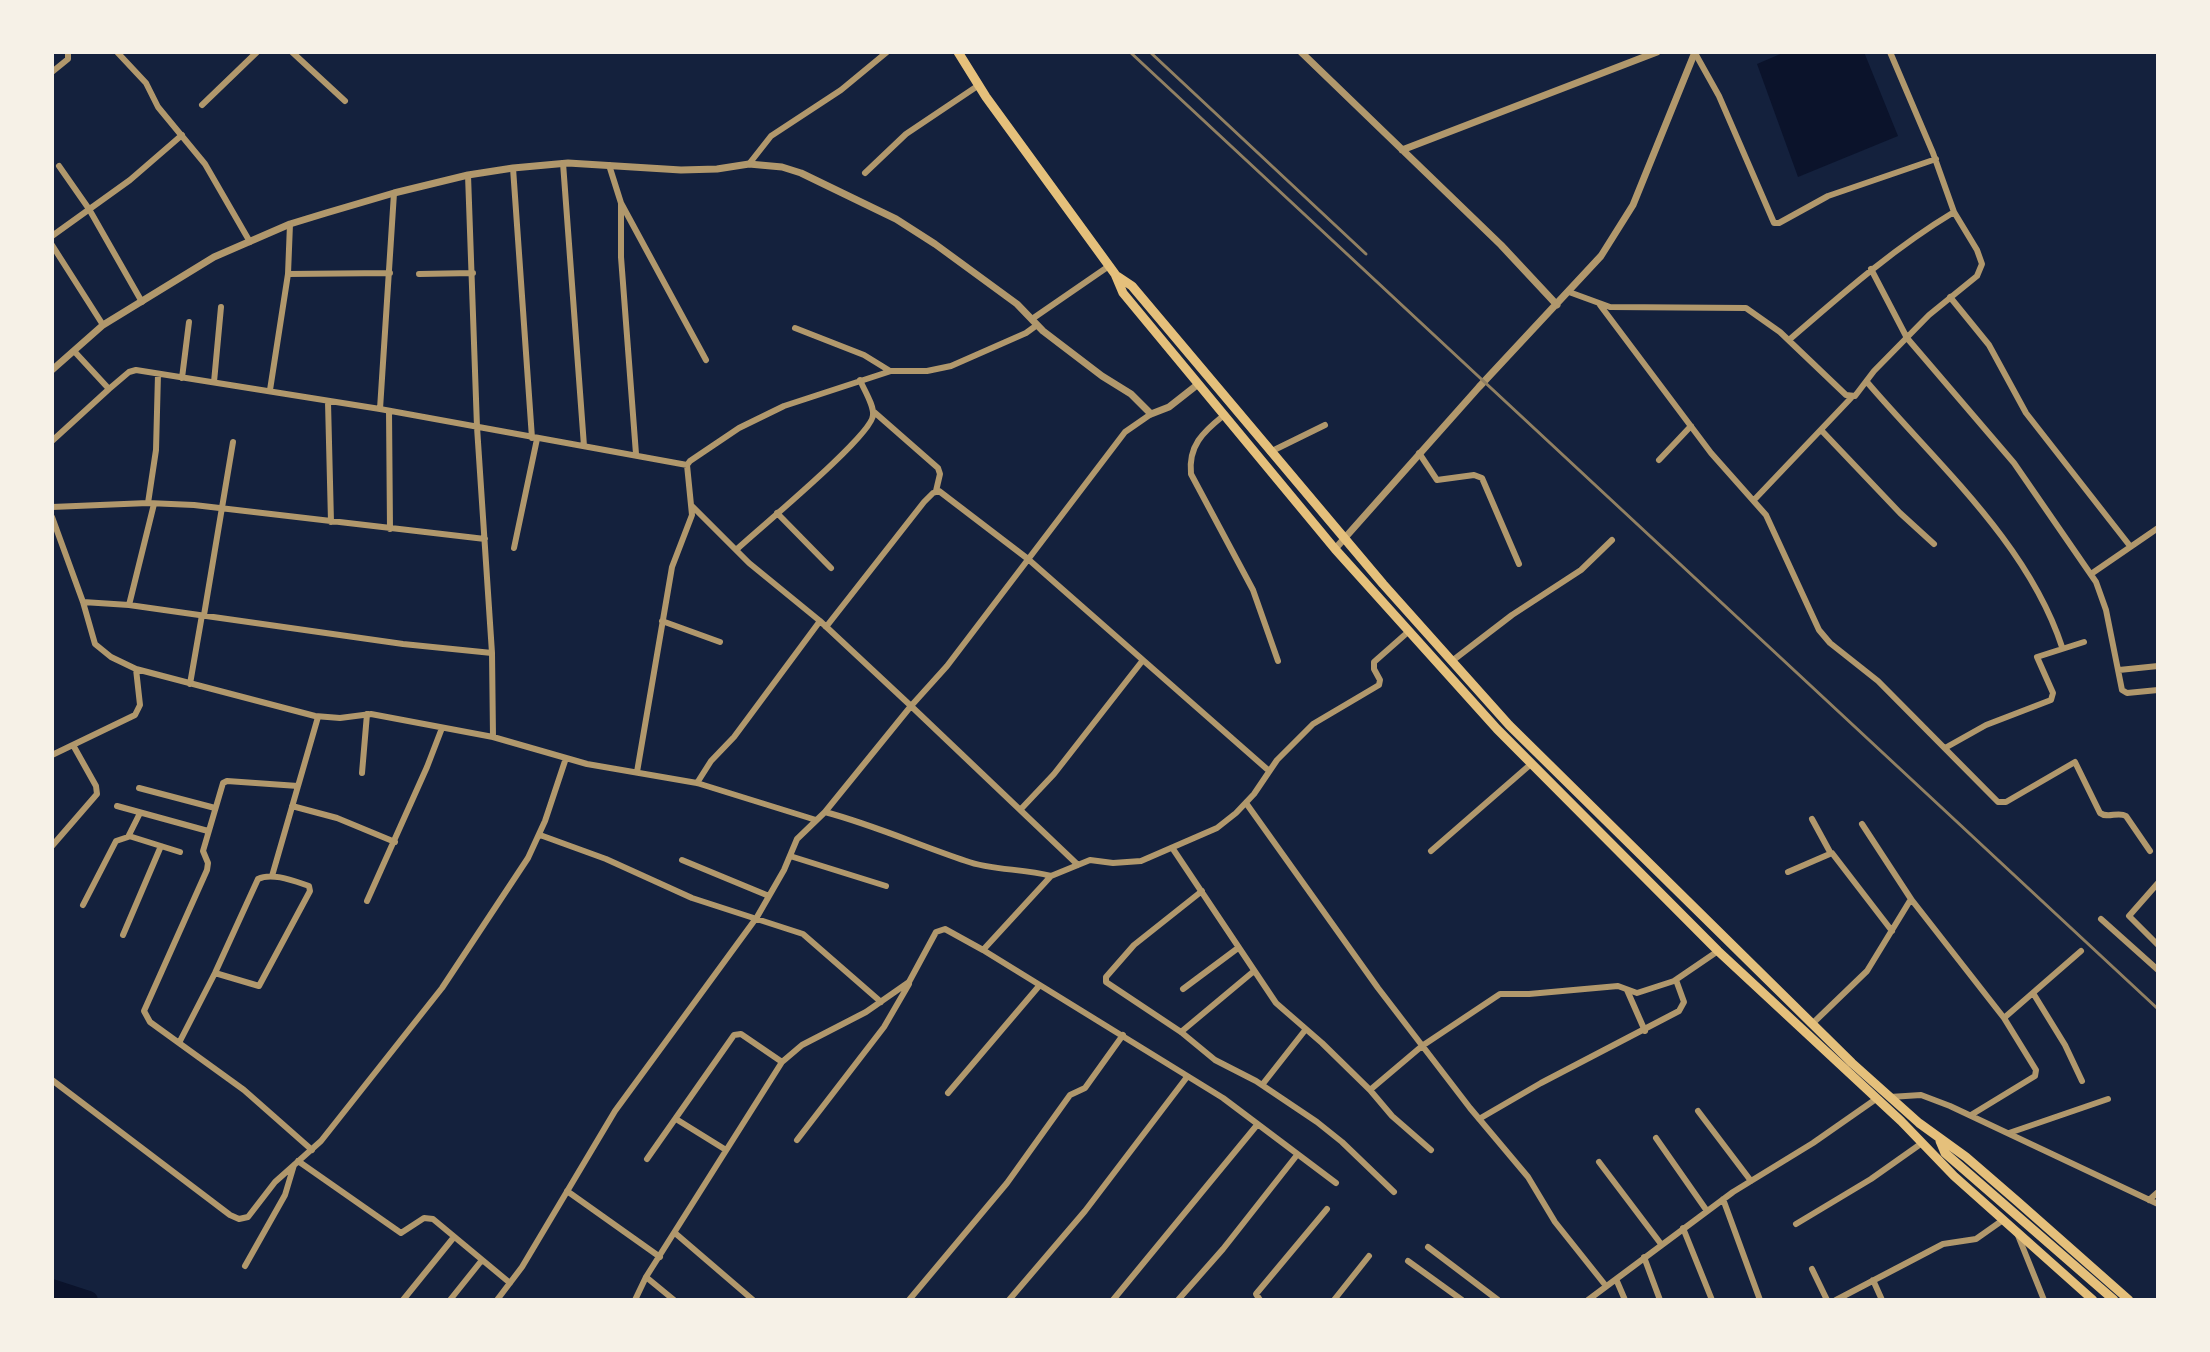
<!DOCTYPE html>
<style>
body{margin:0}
#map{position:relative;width:2210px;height:1352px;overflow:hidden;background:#14213d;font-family:"Times New Roman",serif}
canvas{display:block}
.frame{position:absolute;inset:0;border:54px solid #f6f1e7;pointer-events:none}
</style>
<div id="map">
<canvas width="2210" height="1352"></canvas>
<div class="frame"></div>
</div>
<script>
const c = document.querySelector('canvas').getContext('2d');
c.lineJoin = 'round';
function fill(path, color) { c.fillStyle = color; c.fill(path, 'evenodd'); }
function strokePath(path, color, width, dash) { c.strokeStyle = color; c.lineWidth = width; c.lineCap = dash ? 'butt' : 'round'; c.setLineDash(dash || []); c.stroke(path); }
const water = new Path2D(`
 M1785,52H1864L1898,136L1798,177L1757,64Z`);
const river = new Path2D(`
 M52,1288L89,1300`);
const minor = new Path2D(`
 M117,52L146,83L158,107L205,164L250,242
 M292,52L345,101
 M1695,53L1719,96L1774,223H1779L1828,196L1936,159
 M52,72L68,59V52
 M202,105L257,52
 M563,163L584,446
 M749,164L771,136L841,90L887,52
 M609,165L621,203L706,360
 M59,166L89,209L142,302
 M513,168L532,438
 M865,173L906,134L979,85
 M468,175L477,427L492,653L493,737
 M621,203V257L636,454
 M52,236L130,180L182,135
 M52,245L103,325
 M1871,269L1907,338L2014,463L2096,582L2106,610L2122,690L2127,693L2158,690
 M288,274L390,273
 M419,274L473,273
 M1569,292L1610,307L1746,308L1780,332L1846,395L1855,396L1874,371L1929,315L1977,276L1982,264L1977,250L1954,212L1933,153L1890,52
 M1950,297L1989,345L2026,413L2130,546
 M1600,305L1711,453L1766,515L1819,630L1830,643L1878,681L1998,802H2006L2075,762L2100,813C2108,819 2118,811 2126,816L2150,851
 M1032,319L1109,266
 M795,328L864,355L890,371
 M1789,340C1842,294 1894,248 1954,212
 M74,351L109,389L129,372L136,370L380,409L687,465
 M182,378L189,322
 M214,382L221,307
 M1867,382C1937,464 2028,543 2062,647
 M270,390L288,274L290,224
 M328,402L331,522
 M380,409L394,193
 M389,411L390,529
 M873,411L938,468L940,474L936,491
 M1223,416C1203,432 1188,446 1191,474L1253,590L1278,661
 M1822,431L1900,513L1934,544
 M52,441L109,389
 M1270,452L1325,425
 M1419,453L1437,480L1474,475L1482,478L1519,564
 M1659,460L1691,426
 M1754,500L1851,398
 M148,503L156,450L158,374
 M52,507L148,503L194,505L485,539
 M693,507L749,563L820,621L911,706L947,666L1125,432L1151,414
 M777,513L831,568
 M52,517L83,602L95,644L111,657L136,669L315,716L340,718L371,714L493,737L587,764L697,783L816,820
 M514,548L537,439
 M736,550C756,531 873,435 873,415C874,405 864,390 860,380
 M2091,574L2158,528
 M83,602L129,605L403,644L492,653
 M129,605L154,504
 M204,615L233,442
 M662,621L720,642
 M826,627L924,502L933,493L939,491L1028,559L1268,770
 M1452,661L1512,615L1581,570L1612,540
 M2119,670L2158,666
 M190,684L202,615
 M1945,748L1986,725L2051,700L2053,693L2037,657L2084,642
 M52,755L135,715L140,705L136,669
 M637,772L672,567L692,515L687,465L690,461L739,428L784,406L891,371H927L951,366L1026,333L1037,325
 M362,773L367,714
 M697,783L711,761L734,737L820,621
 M298,786L227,781L223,783L203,851L208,863L207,870L144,1011L150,1022L244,1090L312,1150
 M139,788L215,808
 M1246,803L1378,988L1470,1108L1528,1177L1555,1222L1606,1286
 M117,806L208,831
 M292,806L337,818L395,842
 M1021,809L1054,774L1143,660
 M825,812C874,825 918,845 966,861C993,871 1023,868 1051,876
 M1812,819L1830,852
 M1862,824L1911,899L2004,1018L2036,1070L2035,1076L1971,1115
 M540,835L606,859L692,898L803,934L881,1002
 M129,836L180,852
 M52,846L97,794L96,786L73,745
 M1173,849L1276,1003L1322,1043L1370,1090L1392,1116L1431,1150
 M1431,851L1531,764
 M790,856L886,886
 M682,860L769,896
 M1788,872L1832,853L1892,931
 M272,876L318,717
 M2158,883L2129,916L2158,945
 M1202,891L1134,945L1106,977V982L1181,1032L1215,1060L1256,1081L1317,1122L1342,1142L1394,1192
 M367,901L427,767L442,728
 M83,905L116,841L128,837L140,813
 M2101,919L2158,970
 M123,935L161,846
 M983,950L1051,876L1090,860L1113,863L1141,861L1217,828L1236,813L1254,794L1277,760L1313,724L1379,685L1380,680L1374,669V662L1408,632
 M1183,989L1238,948
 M1627,990L1645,1031
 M2033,993L2065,1045L2082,1081
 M2004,1018L2081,951
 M1812,1024L1867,971L1911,899
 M1181,1032L1254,971
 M179,1043L215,973L258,879C272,872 294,881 309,886L310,891L259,986L215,973
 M52,1080L230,1215L239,1219L248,1217L275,1182L321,1141L442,988L528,858L545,821L566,758
 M1262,1085L1306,1029
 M1370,1090L1422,1046L1500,994H1529L1618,986L1637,993L1674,981L1718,951
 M948,1093L1039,986
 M1890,1097L1921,1095L1950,1106L2158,1204
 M1698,1111L1751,1181
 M676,1119L726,1150
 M1479,1119L1541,1083L1679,1011L1684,1002L1676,980
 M2009,1133L2108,1099
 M1656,1138L1707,1211
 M797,1140L884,1027L909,984
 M647,1159L734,1035L741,1034L782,1062
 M298,1161L401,1233L424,1218L433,1219L510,1283
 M1599,1162L1661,1244
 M567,1191L660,1257
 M1723,1199L1760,1300
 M2149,1200L2158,1192
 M1796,1224L1871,1179L1922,1143
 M1683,1228L1712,1300
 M675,1233L753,1300
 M2017,1233L2044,1300
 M1428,1247L1498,1300
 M1644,1257L1660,1300
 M1408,1261L1462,1300
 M245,1266L285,1195L294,1165
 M1812,1269L1827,1300
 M646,1277L674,1300
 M1616,1279L1625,1300
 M1873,1280L1882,1300
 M403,1300L454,1237
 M450,1300L482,1260
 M497,1300L522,1267L615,1111L757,917L784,870L797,839L825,812L911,706L1078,865
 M635,1300L646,1277L782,1062L802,1045L866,1012L909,982L936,932L945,929L983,950L1223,1098L1336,1183
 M909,1300L1007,1183L1070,1095L1085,1088L1123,1035
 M1009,1300L1085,1211L1187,1077
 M1113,1300L1257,1125
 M1178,1300L1223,1249L1297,1155
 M1260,1300L1256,1294L1327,1209
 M1334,1300L1369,1256
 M1588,1300L1733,1192L1813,1143L1876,1099
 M1836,1300L1943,1244L1976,1239L2003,1220`);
const tertiary = new Path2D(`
 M1301,52L1501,245L1557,305
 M1402,150L1657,52
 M52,370L103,325L214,257L290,224L326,213L394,193L468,175L513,168L568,163L681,170L717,169L749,164L782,167L801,173L896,219L935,244L1017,304L1043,331L1102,376L1131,394L1151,414L1169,407L1197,385
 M1335,549L1479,387L1601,256L1633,205L1695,52`);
const primary = new Path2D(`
 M958,52L986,97L1115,274L1123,293L1335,549L1497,729L1718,951L1901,1121L1954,1176L2093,1300
 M1117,276L1132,286L1383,584L1509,725L1852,1063L1919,1123L1966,1157L2018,1202L2129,1300
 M1940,1141L1945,1153L2114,1300`);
const rail = new Path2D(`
 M1130,52L2158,1009
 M1150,52L1366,254`);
fill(water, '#0b132b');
strokePath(river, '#0b132b', 18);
strokePath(minor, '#b1986c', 6);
strokePath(tertiary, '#b1986c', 7);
strokePath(primary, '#e5c07b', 9);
strokePath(rail, '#918062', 3);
</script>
